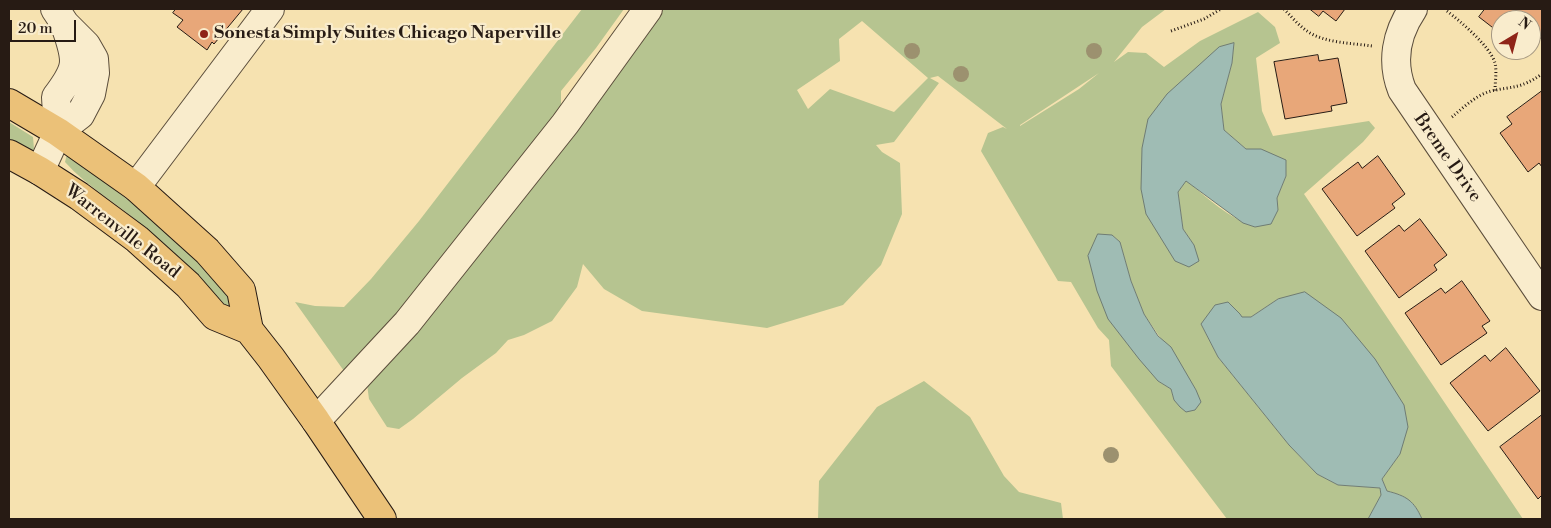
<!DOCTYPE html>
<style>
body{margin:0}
#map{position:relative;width:1551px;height:528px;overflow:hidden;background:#f6e2b0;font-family:"Libre Bodoni",serif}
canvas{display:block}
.frame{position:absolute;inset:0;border:10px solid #271b14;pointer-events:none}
.north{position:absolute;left:1491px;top:10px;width:50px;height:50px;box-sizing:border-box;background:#f9eccc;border:1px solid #a59882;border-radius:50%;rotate:37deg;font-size:14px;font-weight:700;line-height:20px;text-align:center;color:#271b14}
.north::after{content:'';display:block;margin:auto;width:18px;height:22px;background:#8f2418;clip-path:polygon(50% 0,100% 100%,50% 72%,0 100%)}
.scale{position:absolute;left:10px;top:20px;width:66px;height:22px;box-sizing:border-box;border:2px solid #271b14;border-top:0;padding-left:6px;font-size:15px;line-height:18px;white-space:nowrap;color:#271b14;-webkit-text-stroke:4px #f9eccc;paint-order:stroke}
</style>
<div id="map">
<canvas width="1551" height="528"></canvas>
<div class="frame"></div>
<div class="north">N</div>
<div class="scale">20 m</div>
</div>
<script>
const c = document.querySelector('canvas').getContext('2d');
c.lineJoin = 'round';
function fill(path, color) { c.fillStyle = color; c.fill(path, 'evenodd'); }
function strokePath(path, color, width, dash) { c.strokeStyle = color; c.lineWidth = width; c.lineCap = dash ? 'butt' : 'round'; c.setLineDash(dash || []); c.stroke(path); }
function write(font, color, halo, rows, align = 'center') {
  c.font = font + ' "Libre Bodoni",serif'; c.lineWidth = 4.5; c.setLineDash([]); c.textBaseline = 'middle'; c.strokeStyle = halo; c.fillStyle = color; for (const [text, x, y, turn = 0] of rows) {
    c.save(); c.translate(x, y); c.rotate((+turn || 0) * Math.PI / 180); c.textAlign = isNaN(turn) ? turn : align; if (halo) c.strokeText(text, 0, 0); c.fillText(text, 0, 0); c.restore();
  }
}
const green = new Path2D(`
 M582,9H624L596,48L561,91V109L361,361L344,371L295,302L315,306L344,307L371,279L419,221Z
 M658,9H1166L1142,27L1114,62L1128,52L1146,53L1164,67L1200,41L1258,12L1275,27L1280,43L1256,58L1262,111L1273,136L1369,121L1375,128L1363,142L1304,194L1523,519H1422C1414,502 1407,496 1387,491L1382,479L1400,454L1278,299L1251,317L1201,324L1218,357L1289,445L1317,474L1338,485L1380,488L1381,495L1368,519H1227L1111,366L1109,340L1098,328L1071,282L1058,281L981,151L988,133L1003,127L1007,129L938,76L930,78L939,83L894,142L876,145L882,152L900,163L902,214L881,265L843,305L767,328L642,311L604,289L583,264L577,287L552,321L524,335L508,340L496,353L462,378L413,419L399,429L387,427L369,399L367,384ZM862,21L928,78L894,112L830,89L808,109L797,90L840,61L839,39ZM1234,43L1232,63L1221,104L1224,130L1246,149H1261L1286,176L1277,198L1278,210L1255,227C1229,218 1207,198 1186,180L1178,192L1183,229L1194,245L1141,189ZM1099,73L1079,89L1020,126V125ZM1112,235L1120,242L1131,281L1144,314L1196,390L1174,400L1171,389L1158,381Z
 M9,122L33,137L34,149L32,151L9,139Z
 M67,154C101,179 135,204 167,232C193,255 216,281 239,307L230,310C202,280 173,252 142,225C117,203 87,187 65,162Z
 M924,381L970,417L1004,476L1019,492L1061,503L1063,519H818L819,481L877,407Z`);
const water = new Path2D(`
 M1234,43L1232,63L1221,104L1224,130L1246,149H1261L1286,160V176L1277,198L1278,210L1271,224L1255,227L1243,223L1186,181L1178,192L1183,229L1194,245L1199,261L1189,267L1175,261L1146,214L1141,189L1142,148L1148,119L1167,94L1219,47Z
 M1098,234L1112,235L1120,242L1131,281L1144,314L1158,336L1171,347L1196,390L1201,402L1195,410L1186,412L1180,407L1174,400L1171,389L1158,381L1139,359L1108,319L1097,291L1088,256Z
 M1305,292L1341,318L1375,359L1404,405L1408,427L1400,454L1382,479L1387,491C1407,496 1414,501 1422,519H1368L1381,495L1380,488L1338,485L1317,474L1289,445L1218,357L1201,324L1215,305L1228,302L1240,314L1242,317H1251L1278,299Z`);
const building = new Path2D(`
 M176,9H243L214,44L212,42L207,50L177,27L183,20L173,13Z
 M1310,9H1345L1336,21L1323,11L1319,16Z
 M1485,9H1542V36L1528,55L1522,50H1531V20H1501V34L1479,17Z
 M1318,55L1319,61L1338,58L1347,103L1331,106L1332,111L1285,119L1274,62Z
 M1542,91V167L1539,163L1528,172L1500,133L1512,124L1507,117Z
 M1378,156L1405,194L1392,204L1395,208L1357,236L1322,189L1358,162L1362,168Z
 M1420,219L1447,255L1434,265L1437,270L1399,298L1365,251L1399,225L1404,231Z
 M1462,281L1490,321L1482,326L1487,333L1441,365L1405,313L1441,288L1445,293Z
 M1506,348L1540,391L1488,431L1450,383L1485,355L1490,361Z
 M1542,415V495L1538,499L1500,447Z`);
const path = new Path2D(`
 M1284,9C1291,16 1298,25 1307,31C1324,43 1351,43 1372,46
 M1447,11C1461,22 1490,46 1495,63C1497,72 1495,82 1495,91
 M1171,31L1204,19L1221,9
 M1452,117C1463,108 1476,95 1491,91C1514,86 1520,89 1542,74`);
const minor = new Path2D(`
 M1413,9C1396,34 1391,62 1402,90L1542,296
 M58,132L56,97C78,68 78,62 66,28
 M40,171L58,132L80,115L91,94L95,73L94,59L86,45L65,24L55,9
 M136,187L270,9
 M316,421L407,323L565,124L648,9`);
const major = new Path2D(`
 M9,103L58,132L136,187L207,251L241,290L249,330L271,358L316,421L382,519
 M9,154L40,171L79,196L137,239L188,285L215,316L249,330`);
const trees = [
 [912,51],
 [1094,51],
 [961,74],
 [1111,455]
];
const markers = [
 [204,34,5,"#8f2418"]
];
const poiNames = [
 ["Sonesta Simply Suites Chicago Naperville",214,34]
];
const streetNames = [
 ["Breme Drive",1447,158,55],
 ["Warrenville Road",122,232,38]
];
fill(green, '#b6c490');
fill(water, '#9fbcb4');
strokePath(water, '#6f7c74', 1);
fill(building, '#e8a779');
strokePath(building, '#271b14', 1);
strokePath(minor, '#5b4d3b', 30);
strokePath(major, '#271b14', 30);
strokePath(path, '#271b14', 3, [1, 2.5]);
strokePath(minor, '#f9eccc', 28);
strokePath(major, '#ebc178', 28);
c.fillStyle = '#9c916f';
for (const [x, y] of trees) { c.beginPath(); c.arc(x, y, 8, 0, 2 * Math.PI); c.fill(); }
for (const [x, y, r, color] of markers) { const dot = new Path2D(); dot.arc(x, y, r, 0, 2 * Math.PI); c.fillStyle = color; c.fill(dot); strokePath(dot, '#f9eccc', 2); }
write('bold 18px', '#271b14', '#f9eccc', poiNames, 'left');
write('18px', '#271b14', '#f9eccc', streetNames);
</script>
